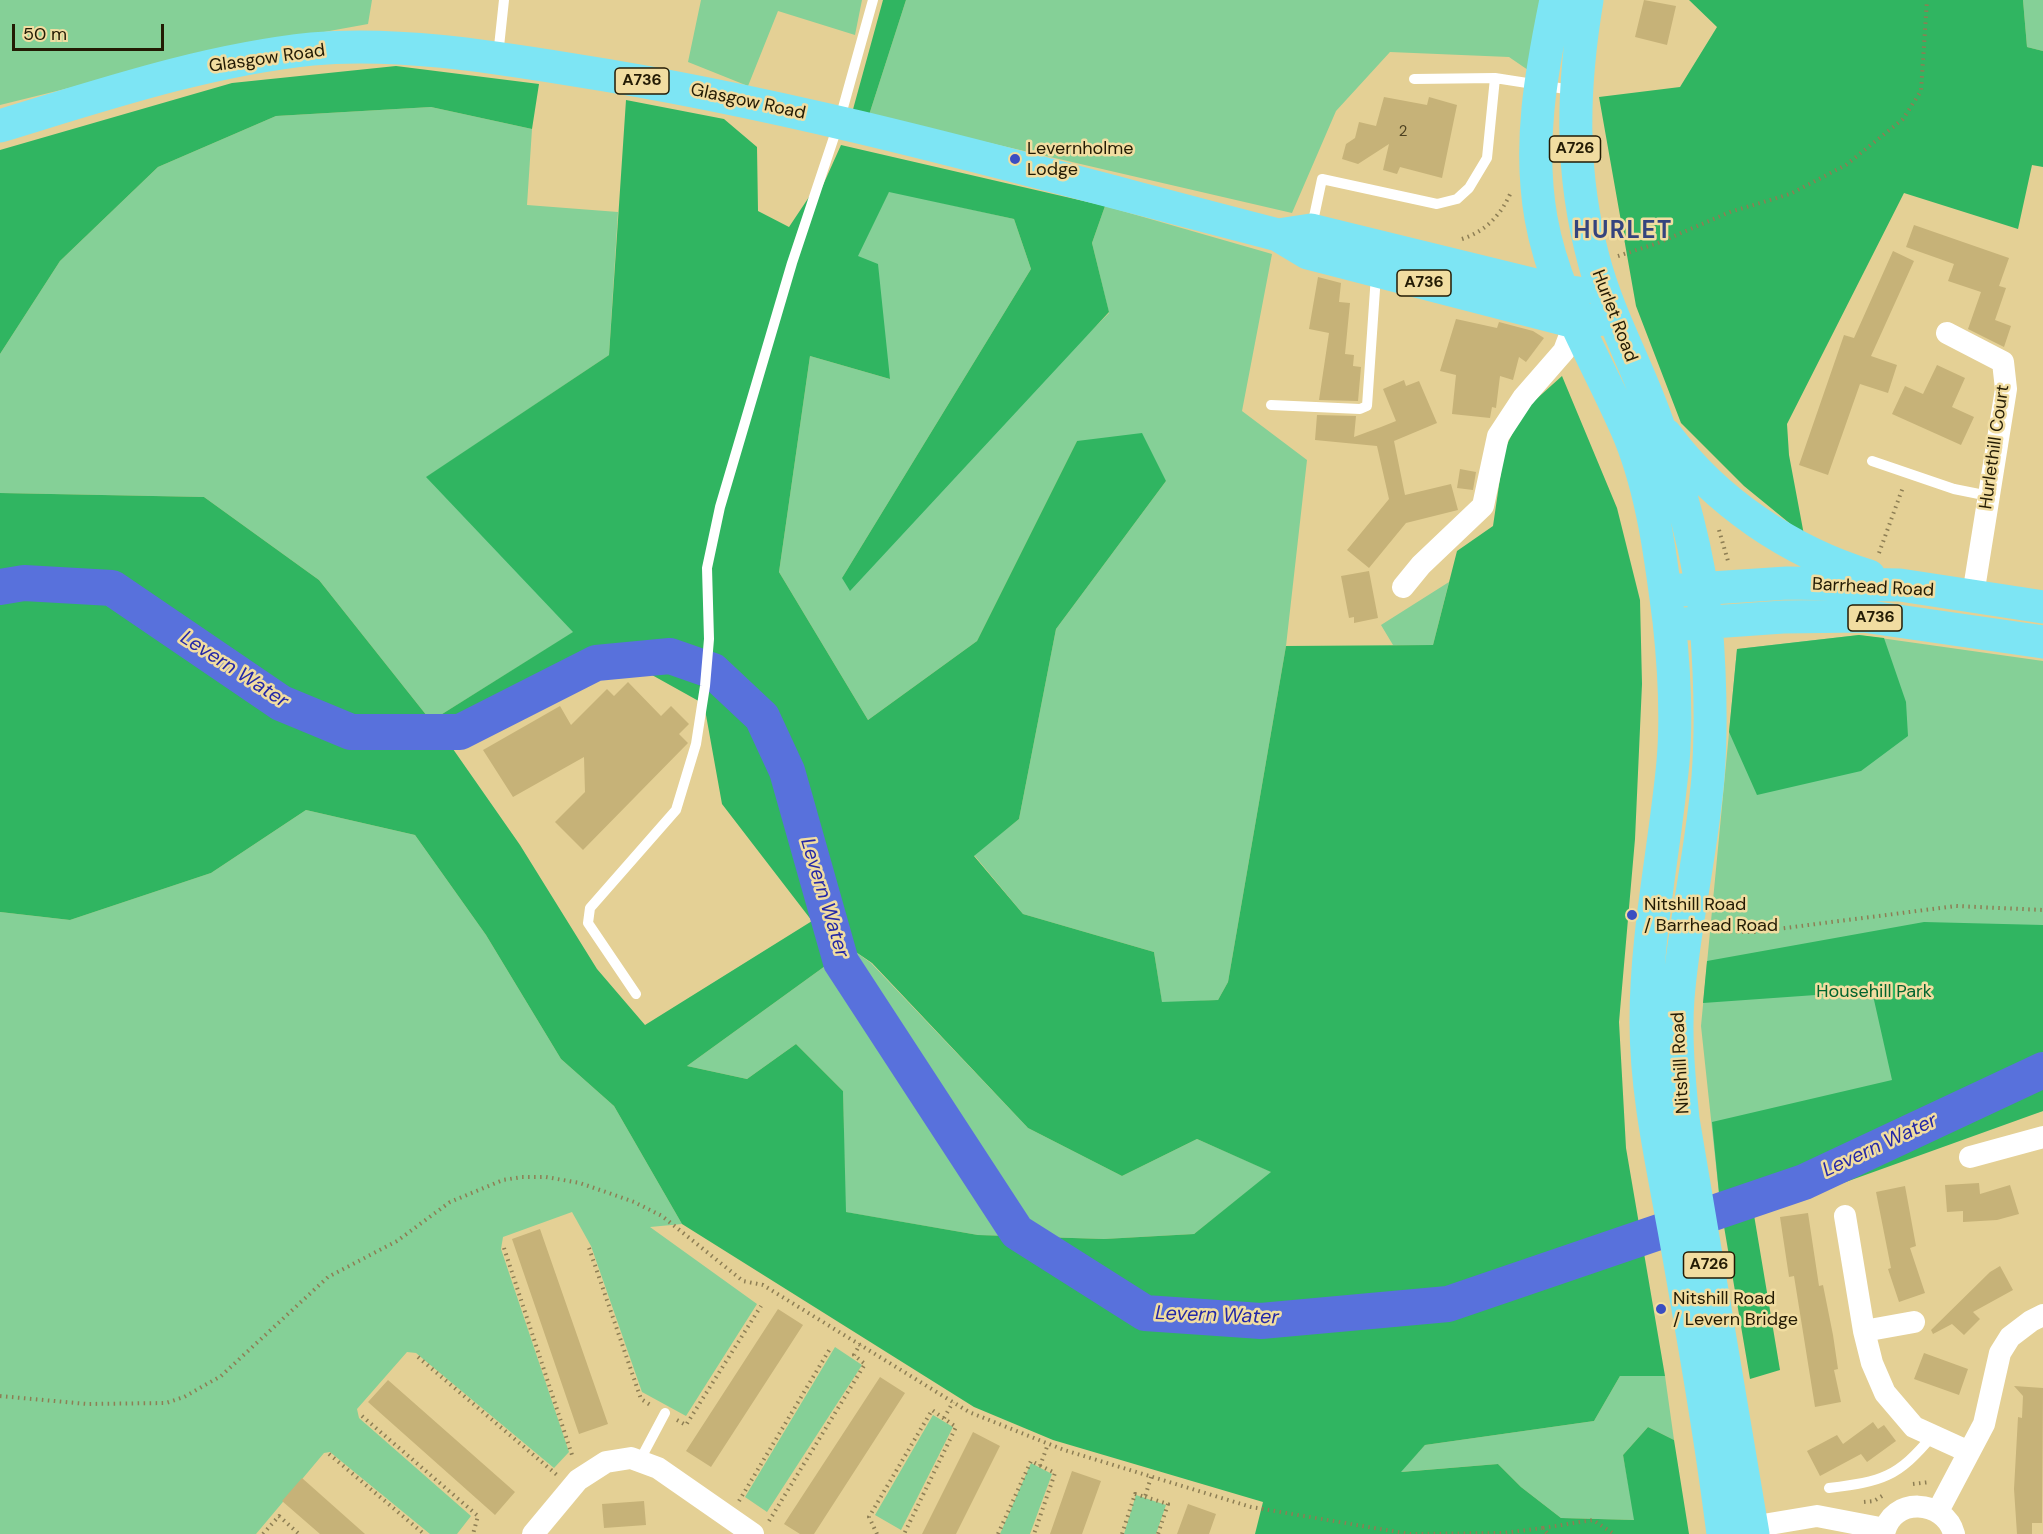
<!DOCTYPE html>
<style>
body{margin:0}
#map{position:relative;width:2043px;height:1534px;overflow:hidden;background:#e4d095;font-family:"DM Sans",sans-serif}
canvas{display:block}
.scale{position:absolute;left:12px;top:24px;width:152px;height:27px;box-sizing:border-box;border:3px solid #231b04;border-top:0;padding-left:8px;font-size:18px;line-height:21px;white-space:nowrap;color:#231b04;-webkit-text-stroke:4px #f1dda1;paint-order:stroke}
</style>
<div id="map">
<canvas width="2043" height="1534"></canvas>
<div class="scale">50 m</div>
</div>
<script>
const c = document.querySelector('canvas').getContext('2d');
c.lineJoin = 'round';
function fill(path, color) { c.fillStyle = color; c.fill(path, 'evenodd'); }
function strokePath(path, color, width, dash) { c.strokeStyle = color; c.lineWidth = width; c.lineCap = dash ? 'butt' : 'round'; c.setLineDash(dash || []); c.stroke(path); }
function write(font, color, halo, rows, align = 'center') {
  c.font = font + ' "DM Sans",sans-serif'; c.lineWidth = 5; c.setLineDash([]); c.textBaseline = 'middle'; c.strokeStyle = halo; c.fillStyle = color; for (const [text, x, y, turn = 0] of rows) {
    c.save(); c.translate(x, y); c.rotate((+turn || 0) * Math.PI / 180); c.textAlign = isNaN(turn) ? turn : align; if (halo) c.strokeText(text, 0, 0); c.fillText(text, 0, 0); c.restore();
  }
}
const green = new Path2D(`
 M0,0H372L368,24L219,51L0,105Z
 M701,0H862L855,35L778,11L748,86L688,62Z
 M906,0H1544L1528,70L1509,57L1390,52L1336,111L1292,213L869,115Z
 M2023,0H2043V51L2027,47Z
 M431,107L532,129L527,205L618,212L609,355L427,477L574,632L431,721L319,580L204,497L0,493V354L60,261L158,167L276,116Z
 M889,191L1014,219L1031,269L842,578L1109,313L1092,243L1105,206L1272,254L1242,411L1307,460L1286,646L1228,982L1218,1000L1162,1003L1154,952L1023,914L974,855L1019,819L1056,629L1166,481L1077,441L977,641L868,720L779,572L810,356L890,379L857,256Z
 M1449,582L1433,645H1393L1381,625Z
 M1859,635L2043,661V1111L1720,1203L1701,1026L1737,649Z
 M306,810L415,835L486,935L561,1059L614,1106L682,1224L650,1227L757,1304L686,1416L642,1392L591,1246L572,1212L503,1237L501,1249L569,1452L554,1468L416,1353L407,1352L357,1409L359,1418L471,1516L457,1534H430L330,1452L324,1453L256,1534H0V912L70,920L211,873Z
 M850,948L871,963L1028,1128L1122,1176L1197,1139L1272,1172L1194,1234L1104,1239L978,1235L845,1212L843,1091L796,1044L747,1079L687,1066Z
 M835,1347L862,1365L767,1512L745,1497Z
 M1620,1376H1665L1674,1440L1648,1427L1623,1455L1635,1520L1561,1518L1521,1487L1498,1464L1400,1472L1425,1445L1594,1421Z
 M933,1415L953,1427L901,1530L875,1515Z
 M1031,1463L1052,1474L1030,1534H1000Z
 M1136,1495L1166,1505L1156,1534H1124Z`);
const forest = new Path2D(`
 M883,0H906L869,115L852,113Z
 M1689,0H2023L2027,47L2043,51V167L2032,165L2018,229L1904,193L1787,424L1789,455L1804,535L1744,486L1681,423L1636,306L1599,97L1680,87L1717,27Z
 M396,66L539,84L532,129L431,107L276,116L158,167L60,261L0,354V150L232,83Z
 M626,100L724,119L757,147L758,211L789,227L813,191L819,194L841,145L1105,206L1092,243L1109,312L850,591L842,578L1031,269L1014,219L889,192L858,256L878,264L890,379L810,356L779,572L868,720L977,641L1077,441L1142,433L1166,481L1056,629L1019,819L974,856L1023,914L1154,952L1162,1002L1218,1000L1228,982L1286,646L1433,645L1457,551L1493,526L1504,451L1523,411L1562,376L1617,508L1640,600L1642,684L1635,839L1619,1022L1626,1148L1665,1376H1620L1594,1421L1425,1445L1401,1472L1498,1464L1521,1487L1561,1518L1634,1520L1623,1455L1648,1427L1674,1440L1689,1534H1255L1263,1502L1053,1440L974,1407L682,1224L614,1106L561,1059L486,935L415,835L306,810L211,873L70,920L0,912V493L204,497L319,580L431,721L573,632L426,477L609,355ZM634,665L704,704L722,804L812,921L645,1025L597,969L520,845L453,749L522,714ZM850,948L872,963L1028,1128L1122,1176L1197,1139L1271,1172L1194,1234L1104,1239L978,1235L846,1212L843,1091L796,1044L747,1079L687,1066Z
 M1859,635L1884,638L1906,702L1908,736L1861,771L1757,795L1729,732L1737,649Z
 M1924,922L2043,925V1111L1754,1215L1780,1370L1750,1379L1720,1203L1712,1122L1892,1080L1872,991L1703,1003L1707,961Z`);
const river = new Path2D(`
 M0,587L24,583L112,588L281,703L351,732H460L596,663L670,656L713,671L762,717L787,771L841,962L1017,1232L1145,1313L1261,1321L1448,1304L1662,1231
 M1713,1213L1804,1182L2043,1070`);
const building = new Path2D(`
 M1644,0L1676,6L1667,45L1635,37Z
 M1384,97L1427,105L1429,97L1457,105L1442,178L1400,167L1397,174L1383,170L1389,144L1358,164L1342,159L1346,144L1355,138L1359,122L1376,126Z
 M1914,225L2009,258L1999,286L2006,288L1995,320L2011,326L2004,347L1968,329L1981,292L1948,281L1954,264L1906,247Z
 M1893,251L1914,261L1871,356L1897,365L1888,393L1860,384L1828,475L1799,465L1844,335L1854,338Z
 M1318,277L1341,283L1339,302L1350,303L1345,354L1354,355L1353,366L1361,367L1358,401L1319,400L1329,333L1309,329Z
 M1456,319L1497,328L1499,322L1533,331L1544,338L1526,362L1519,357L1513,380L1500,376L1496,408L1492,407L1490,418L1452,414L1456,375L1440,371Z
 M1937,365L1965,378L1952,407L1974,417L1961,445L1892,414L1905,386L1923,394Z
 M1404,380L1406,386L1419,381L1437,423L1394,441L1405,495L1451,484L1458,510L1406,523L1369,568L1347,550L1389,499L1377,446L1315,440L1317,415L1356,416L1354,437L1381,427L1396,421L1383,389Z
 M1460,469L1476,472L1473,490L1457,488Z
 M1369,571L1378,618L1354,623V617L1349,618L1341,576Z
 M628,682L661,716L671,706L689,724L679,734L688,743L583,850L555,822L585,792L584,757L513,797L483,750L560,706L571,725L607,689L614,696Z
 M1979,1183L1980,1194L2010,1185L2019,1214L1997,1220L1963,1222V1211L1947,1212L1945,1185Z
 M1905,1186L1916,1246L1910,1248L1925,1293L1899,1302L1888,1269L1891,1268L1876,1192Z
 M1808,1213L1819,1286L1823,1285L1833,1335L1838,1369L1834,1370L1841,1402L1815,1407L1794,1276L1789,1277L1780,1217Z
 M540,1229L608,1424L579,1434L512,1239Z
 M2000,1266L2013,1290L1973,1312L1980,1319L1964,1335L1952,1324L1933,1334L1931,1330L1990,1272Z
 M778,1309L803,1325L711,1467L686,1451Z
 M1924,1353L1968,1369L1959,1395L1914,1379Z
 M880,1377L905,1393L814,1534H800L784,1524Z
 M388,1380L515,1492L495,1515L368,1402Z
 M2014,1386L2043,1388L2042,1523H2032V1534H2017L2014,1489L2018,1417L2022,1418L2023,1396Z
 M1873,1422L1878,1429L1884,1425L1896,1441L1867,1462L1861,1454L1820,1476L1807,1451L1837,1435L1843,1444Z
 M973,1432L1000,1446L956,1534H922Z
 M1072,1471L1101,1481L1082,1534H1050Z
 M302,1478L365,1534H320L282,1501Z
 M644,1501L646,1525L604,1528L602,1504Z
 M1188,1504L1216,1514L1209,1534H1177Z`);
const path = new Path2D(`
 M1462,239C1486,231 1501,215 1511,192
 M1618,256L1658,243L1730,212L1790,194L1846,165L1903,119L1921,91L1927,0
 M1719,530L1728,561
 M1879,553L1903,487
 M1712,931L1754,932L1956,906L2043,910
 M504,1248L573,1458
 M589,1248L641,1399L652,1406
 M418,1357L557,1475
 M0,1396L87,1404L166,1403L184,1397L221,1376L328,1277L397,1241L450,1202L503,1180L522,1177H546L580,1183L634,1202L662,1216L743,1281L763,1285L969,1412L1064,1450L1251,1507L1410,1534L1504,1533L1542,1528L1548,1534
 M362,1416L478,1516L473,1534
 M944,1418L953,1402
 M677,1420L686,1425L761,1306
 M329,1454L424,1534
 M1040,1466L1048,1444
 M1913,1484L1930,1482
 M1145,1497L1168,1504L1158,1534
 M739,1501L831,1347
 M1864,1502L1874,1501L1882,1496
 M769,1521L865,1364L854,1355L860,1344
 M1543,1528L1593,1520L1614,1534
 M263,1534L279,1516L299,1534
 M877,1534L869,1517L932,1410L956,1427L904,1534
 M998,1534L1031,1461L1055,1473L1034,1534
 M1122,1534L1135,1494L1145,1497L1151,1477`);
const service = new Path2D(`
 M498,56L504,0
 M1414,79L1495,78L1572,90
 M1312,226L1322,179L1437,204L1457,199L1469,188L1487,158L1495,78
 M1271,405L1360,409L1367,406L1376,275
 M1872,461L1954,489L1989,496
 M636,994L588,923L590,908L676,810L696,744L705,686L709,639L707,568L720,507L792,263L839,122L873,0
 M640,1460L665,1413
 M1829,1488C1883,1481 1897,1478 1933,1435`);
const minor = new Path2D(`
 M1947,333L2003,362L2006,389L1973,595
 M1403,587L1421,565L1483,506L1498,436L1523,398L1564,351L1575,322
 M1970,1157L2043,1137
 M1845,1216L1864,1331L1872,1363L1885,1393L1914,1427L1969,1452
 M1864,1331L1914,1322
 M1938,1511L1984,1424L2000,1353L2010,1337L2031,1321L2043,1315
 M1739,1529L1817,1516L1885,1529
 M533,1534L578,1480L606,1462L631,1458L658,1468L753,1534
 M1884,1534C1891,1496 1945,1499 1954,1534`);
const primary = new Path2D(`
 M1556,0C1541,73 1528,144 1541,218C1555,298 1599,363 1630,437C1653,494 1661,559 1669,621C1674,667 1677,716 1673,762C1665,848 1646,934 1646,1021C1646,1098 1664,1171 1677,1246C1694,1342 1711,1438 1723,1534
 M1587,0C1572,90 1570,172 1594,261C1609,317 1638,367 1657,422C1680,487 1699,552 1706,622C1710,673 1712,725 1708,777C1702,851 1684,924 1678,998C1675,1038 1679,1079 1683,1119L1753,1534
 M0,126C102,95 206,60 312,49C395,41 493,57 574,70C812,107 1045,175 1278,235L1308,253L1575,322L1613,318
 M1278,235L1311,230L1560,291L1577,293
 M1666,435C1716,502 1790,552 1869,576
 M1681,590L1787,583L1900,585L2043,607
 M1684,624L1783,617L1863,616L2043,642`);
const markers = [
 [1015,159,6,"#3b4ec1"],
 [1632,915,6,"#3b4ec1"],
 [1661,1309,6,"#3b4ec1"]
];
const numberNames = [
 ["2",1403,132]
];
const shields = [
 [642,81,54],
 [1575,149,51],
 [1424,283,54],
 [1875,618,54],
 [1709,1265,51]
];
const shieldNames = [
 ["A736",642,81],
 ["A726",1575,149],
 ["A736",1424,283],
 ["A736",1875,618],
 ["A726",1709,1265]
];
const streetNames = [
 ["Glasgow Road",267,59,-8],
 ["Glasgow Road",748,102,12],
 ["Hurlet Road",1614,316,69],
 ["Hurlethill Court",1995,447,-82],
 ["Barrhead Road",1873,588,3],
 ["Nitshill Road",1681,1063,-93]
];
const poiNames = [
 ["Levernholme",1027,149],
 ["Lodge",1027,170],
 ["Nitshill Road",1644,905],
 ["/ Barrhead Road",1644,926],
 ["Nitshill Road",1673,1299],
 ["/ Levern Bridge",1673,1320]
];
const parkNames = [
 ["Househill Park",1874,992]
];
const waterNames = [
 ["Levern Water",234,670,33],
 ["Levern Water",824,898,73],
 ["Levern Water",1880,1146,-25],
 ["Levern Water",1217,1316,2]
];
const districtNames = [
 ["HURLET",1623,232]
];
fill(green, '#85d097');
fill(forest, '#30b561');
strokePath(river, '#5871dc', 36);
fill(building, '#c6b278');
strokePath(path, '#8d7e54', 4, [1.5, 4.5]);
strokePath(service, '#fff', 10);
strokePath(minor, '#fff', 22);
strokePath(primary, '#7de5f4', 33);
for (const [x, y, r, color] of markers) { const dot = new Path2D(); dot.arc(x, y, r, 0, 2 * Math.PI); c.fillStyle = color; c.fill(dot); strokePath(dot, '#f1dda1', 2); }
write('15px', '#4c4121', null, numberNames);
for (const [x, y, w] of shields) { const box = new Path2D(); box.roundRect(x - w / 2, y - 13, w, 26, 4.5); c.fillStyle = '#f1dda1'; c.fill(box); strokePath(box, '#231b04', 1.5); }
write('bold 16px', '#231b04', null, shieldNames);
write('18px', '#231b04', '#f1dda1', streetNames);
write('18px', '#231b04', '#f1dda1', poiNames, 'left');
write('18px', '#02642e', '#f1dda1', parkNames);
write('italic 20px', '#2428a7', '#f1dda1', waterNames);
c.letterSpacing = '1.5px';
write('bold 24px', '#35447e', '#f1dda1', districtNames);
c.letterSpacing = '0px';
</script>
